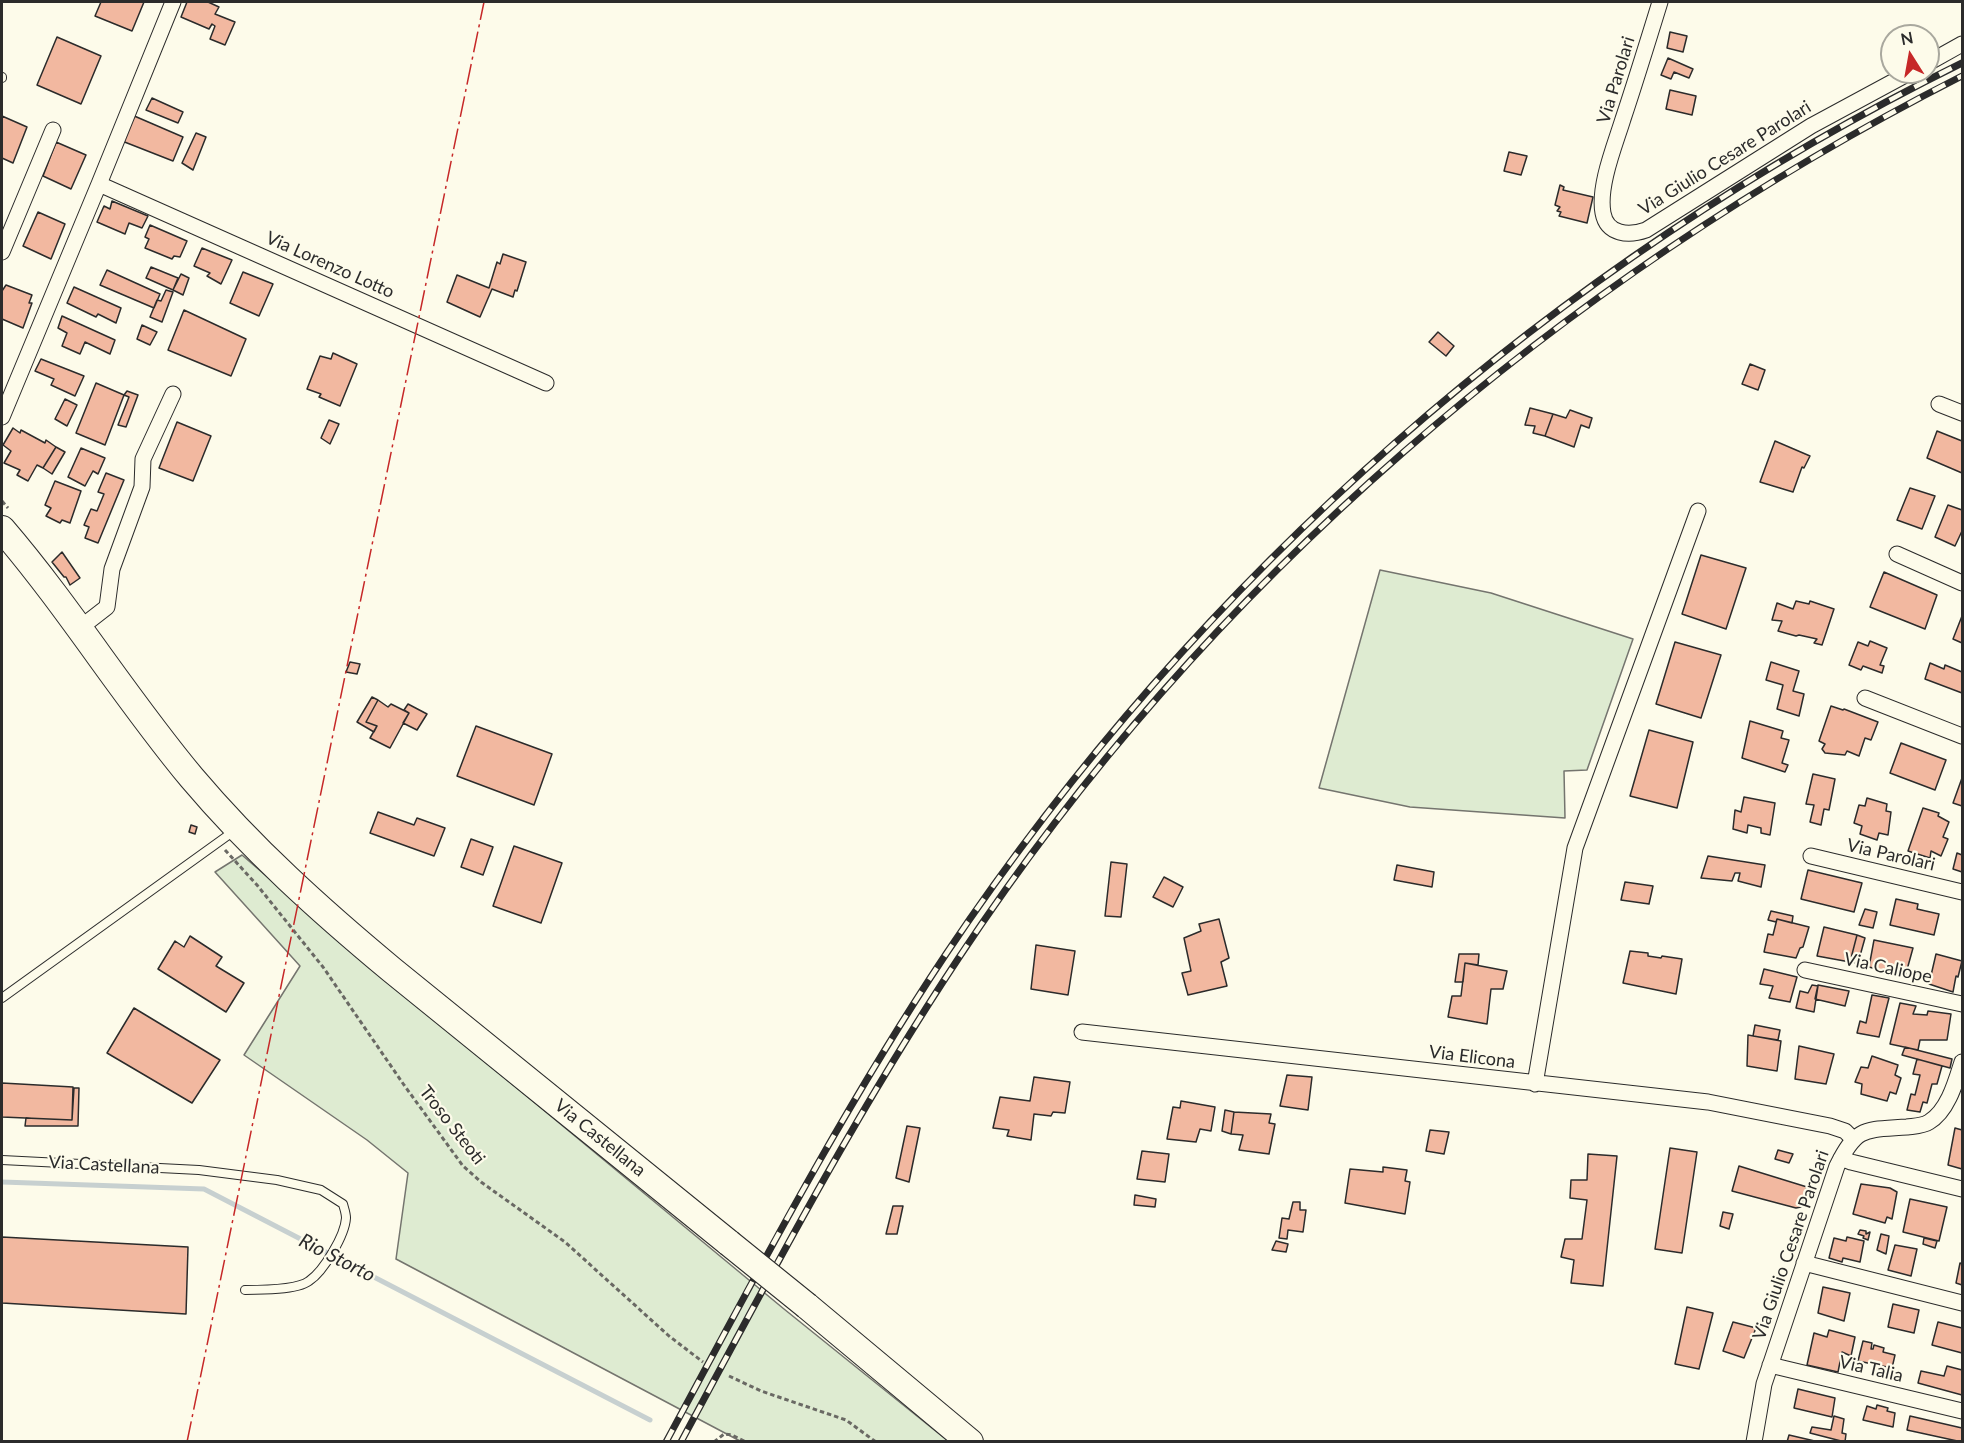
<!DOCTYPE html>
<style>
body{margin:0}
#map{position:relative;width:1964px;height:1443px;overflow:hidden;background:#fdfbea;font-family:Lato,sans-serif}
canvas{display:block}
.frame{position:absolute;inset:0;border:3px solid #2b2b2b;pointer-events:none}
.north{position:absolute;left:1880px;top:24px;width:60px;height:60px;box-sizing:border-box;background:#fdfbea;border:2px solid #a9a89e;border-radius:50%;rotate:349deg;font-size:16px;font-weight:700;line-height:24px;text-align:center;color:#2b2b2b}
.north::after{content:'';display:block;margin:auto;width:21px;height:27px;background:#c62828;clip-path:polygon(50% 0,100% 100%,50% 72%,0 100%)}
</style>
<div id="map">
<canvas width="1964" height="1443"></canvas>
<div class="frame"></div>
<div class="north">N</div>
</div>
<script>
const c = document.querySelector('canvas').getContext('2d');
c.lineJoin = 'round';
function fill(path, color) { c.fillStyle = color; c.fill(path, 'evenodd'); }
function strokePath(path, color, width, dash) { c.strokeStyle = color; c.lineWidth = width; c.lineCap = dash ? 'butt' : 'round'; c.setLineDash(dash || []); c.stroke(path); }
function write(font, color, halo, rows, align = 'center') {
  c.font = font + ' Lato,sans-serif'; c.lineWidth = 4.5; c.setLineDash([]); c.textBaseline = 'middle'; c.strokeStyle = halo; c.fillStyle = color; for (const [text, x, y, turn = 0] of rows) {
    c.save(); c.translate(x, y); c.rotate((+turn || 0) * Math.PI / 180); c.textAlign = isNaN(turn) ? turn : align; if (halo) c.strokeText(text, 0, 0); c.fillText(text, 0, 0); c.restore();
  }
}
const green = new Path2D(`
 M1380,570L1491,593L1633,639L1587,770L1564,771L1565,818L1410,807L1319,788Z
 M242,855L390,983L784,1309L948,1441H740L396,1259L408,1173L367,1140L244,1055L300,966L215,872Z`);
const stream = new Path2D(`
 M2,1182L204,1189L650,1420`);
const building = new Path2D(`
 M101,2H144L132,31L95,16Z
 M187,2H208L219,7L215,14L235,22L225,45L210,39L215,26L212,24L209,29L181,17Z
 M1670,32L1687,36L1683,52L1667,48Z
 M57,37L101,56L81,104L37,85Z
 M1668,58L1693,69L1689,78L1674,72L1671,79L1661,75Z
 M1670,90L1696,96L1692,115L1666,109Z
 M152,98L183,112L178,123L146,110Z
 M132,115L183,137L173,161L122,141Z
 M2,116L27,127L13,163L2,158Z
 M196,133L206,137L193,170L182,163Z
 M56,142L86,155L71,189L43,176Z
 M1509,152L1527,156L1521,175L1504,171Z
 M1560,185L1564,187L1563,190L1593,197L1587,223L1559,216L1561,212L1557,211L1560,207L1555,205Z
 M112,201L148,216L142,228L129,223L125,234L97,222L104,206L110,209Z
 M38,212L65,224L51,259L23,246Z
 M150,225L187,241L180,257L174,256L172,259L145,248L149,239L145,237Z
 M202,248L232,260L221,284L207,276L210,273L194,266Z
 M503,254L526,262L517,291L515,290L513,297L492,289L480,317L447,302L457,275L489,288L497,262L500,264Z
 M151,267L178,278L173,290L146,278Z
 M107,270L160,294L154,308L100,285Z
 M243,272L273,284L259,316L230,303Z
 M181,274L189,278L183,295L173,290Z
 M6,285L32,295L29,303H32L23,328L2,319V291Z
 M74,287L121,308L116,323L98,314L96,317L67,303Z
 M166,290L173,292L162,322L150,317L157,300L161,301Z
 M184,310L246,339L231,376L168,350Z
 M62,316L115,340L110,354L85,342L80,354L62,346L67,333L58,328Z
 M142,325L157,332L150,345L137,339Z
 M1438,332L1454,346L1446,356L1429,342Z
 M333,353L357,364L340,406L319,397L321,394L307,389L320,356L331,359Z
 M41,359L84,376L75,396L51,385L54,379L35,371Z
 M1750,364L1765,370L1758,390L1742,384Z
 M96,383L124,395L105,445L76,433Z
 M127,391L138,395L126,427L118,425L129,397L124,395Z
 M65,399L77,405L67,426L55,419Z
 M1530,408L1553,414L1545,436L1533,433L1535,426L1525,425Z
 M1570,410L1592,418L1589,428L1581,425L1574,447L1545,436L1553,414L1566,418Z
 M329,420L339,424L330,444L321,438Z
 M177,422L211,436L193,481L159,468Z
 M13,428L20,433L21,430L45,443L46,440L56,447L43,468L37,465L28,481L17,475L20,470L4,463L11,451L3,445Z
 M1937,431L1962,441V473L1927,458Z
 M1775,441L1810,456L1804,468L1802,467L1793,492L1760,482Z
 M56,447L65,452L52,474L43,468Z
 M81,448L105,458L98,474L93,471L85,486L68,477Z
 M106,473L124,480L98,543L85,538L89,527L84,525L91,509L97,511L104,494L98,492Z
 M55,481L81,491L70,523L62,520L60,523L46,516L51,508L45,505Z
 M1910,488L1935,496L1922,529L1897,520Z
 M1948,505L1962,510V531L1955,546L1935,537Z
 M62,552L80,578L70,585L66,577H64L52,562Z
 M1701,555L1746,568L1726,629L1682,614Z
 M1884,572L1937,595L1925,629L1870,607Z
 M1796,601L1809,604L1810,601L1834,609L1822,645L1814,643L1817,639L1799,635L1796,636L1778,631L1782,621L1772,620L1777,603L1793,609Z
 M1962,616V643L1953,639Z
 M1870,641L1887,648L1880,665L1884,666L1882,673L1863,666L1861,670L1849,665L1858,642L1868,646Z
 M1675,642L1721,655L1701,718L1656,704Z
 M350,662L360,664L357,674L346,672Z
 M1771,662L1799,671L1793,691L1804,694L1799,716L1777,709L1783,685L1766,680Z
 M1930,663L1944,669L1945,665L1962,672V693L1925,679Z
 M372,697L378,700L366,722L377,726L374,732L357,722Z
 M378,700L388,707L391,704L409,713L390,748L370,738L377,726L366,722Z
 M408,704L427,714L417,730L403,723L409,713L404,710Z
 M1831,706L1843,710L1844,709L1878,722L1871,740L1865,738L1859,756L1847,751L1845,755L1825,753L1822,749L1825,744L1819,741Z
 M1750,721L1783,731L1781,738L1789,740L1782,763L1788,765L1785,772L1742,758Z
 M476,726L552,754L534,805L457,776Z
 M1649,730L1693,742L1677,808L1630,796Z
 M1901,743L1946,760L1935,790L1890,773Z
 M1813,774L1835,779L1829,810L1824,809L1821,825L1810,822L1814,805L1806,804Z
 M1962,778V806L1953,803Z
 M1744,797L1775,803L1770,835L1761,833V828L1748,825L1747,833L1733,829L1735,810L1741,812Z
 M1867,798L1887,804L1886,811L1891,812L1888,835L1879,833L1877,840L1860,834L1862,826L1854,823L1859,805L1865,806Z
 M1923,808L1939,813L1938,816L1949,822L1943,837L1948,839L1941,856L1931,851L1930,858L1908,851Z
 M378,812L414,825L417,818L445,828L434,856L370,833Z
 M191,825L197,827L195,834L189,832Z
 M471,839L493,847L483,875L461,867Z
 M514,846L562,863L541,923L493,906Z
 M1962,852V872L1953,869L1957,853L1962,855Z
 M1708,856L1765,865L1761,887L1738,881L1740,873H1735L1732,881L1701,878Z
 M1111,862L1127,864L1121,917L1105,916Z
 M1397,865L1434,872L1432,887L1394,880Z
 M1808,870L1862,883L1854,912L1801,899Z
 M1164,877L1183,887L1173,907L1153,897Z
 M1625,882L1653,886L1649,904L1621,900Z
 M1896,899L1918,904L1917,909L1939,914L1934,935L1890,925Z
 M1865,909L1877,912L1873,928L1859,925Z
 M1771,911L1793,916L1792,923L1777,919L1776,922L1768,920Z
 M1219,919L1229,958L1221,962L1227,986L1188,995L1182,973L1191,971L1184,938L1201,931L1199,924Z
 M1777,919L1809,927L1803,947L1800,948L1796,958L1764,952L1768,934L1773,935Z
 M1824,927L1857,935L1850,962L1817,956Z
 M1857,935L1865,938L1858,963L1850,962Z
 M190,936L222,957L216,966L244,983L226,1012L158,969L175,941L184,947Z
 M1874,940L1913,948L1905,977L1869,967Z
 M1036,945L1075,951L1068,995L1031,989Z
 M1630,951L1648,953V956L1661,958L1662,956L1682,959L1676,994L1623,983Z
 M1459,954H1479L1478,965L1465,963L1463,982H1455Z
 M1936,954L1962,961L1958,977L1956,976L1953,992L1929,984Z
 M1465,963L1507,971L1503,989H1491L1487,1024L1448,1017L1452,996H1461Z
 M1764,969L1797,977L1790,1002L1769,998L1773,986L1760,984Z
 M1812,985L1818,986L1814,1012L1796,1008L1800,991L1808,993Z
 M1818,985L1849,991L1845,1006L1815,999Z
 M1872,995L1889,998L1879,1037L1857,1033L1860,1021L1866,1023Z
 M1900,1003L1916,1006L1913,1014L1927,1015L1928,1011L1951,1014L1947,1040H1920L1918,1050L1890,1044Z
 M134,1008L220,1060L192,1103L107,1053Z
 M1755,1025L1780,1030L1778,1040L1753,1036Z
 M1748,1035L1781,1041L1777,1071L1747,1066Z
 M1799,1046L1834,1054L1826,1084L1795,1079Z
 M1905,1047L1952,1059L1950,1068L1902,1055Z
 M1872,1056L1898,1065L1895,1075L1901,1078L1896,1094L1890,1092L1887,1101L1861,1094L1862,1084L1855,1082L1861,1067L1868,1068Z
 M1917,1059L1942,1066L1937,1084H1932L1927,1103L1923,1102L1920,1112L1907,1110L1911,1094L1915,1095L1920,1075L1913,1074Z
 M1287,1075L1312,1077L1308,1110L1280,1106Z
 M1034,1077L1070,1082L1065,1113L1053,1112L1051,1116L1034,1114L1031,1140L1007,1136L1009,1130L993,1128L1000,1097L1030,1101Z
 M2,1083L73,1087L72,1120L2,1117Z
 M74,1088H79L78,1126H25L26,1118L72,1120Z
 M1181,1101L1215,1107L1211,1131L1200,1129L1196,1142L1167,1139L1173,1107L1180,1108Z
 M1225,1110L1234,1112L1231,1134L1222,1131Z
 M1234,1112L1271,1114L1269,1123L1275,1124L1269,1154L1239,1150L1243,1135L1231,1134Z
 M907,1126L920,1128L909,1182L896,1178Z
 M1955,1128L1962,1130V1169L1948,1165Z
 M1430,1130L1449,1132L1444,1154L1426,1151Z
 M1670,1148L1697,1152L1682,1253L1655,1249Z
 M1778,1150L1793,1154L1789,1163L1775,1159Z
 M1142,1151L1169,1154L1165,1182L1137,1179Z
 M1588,1154L1617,1156L1603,1286L1571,1283L1574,1260L1561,1257L1565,1239H1582L1587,1200L1570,1198L1571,1180H1587Z
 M1739,1166L1807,1187L1801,1207L1796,1208L1732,1191Z
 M1383,1167L1407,1170L1405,1181L1410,1182L1405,1214L1345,1203L1350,1169L1383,1172Z
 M1861,1184L1890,1188L1897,1192L1892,1219L1887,1217L1885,1223L1853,1214Z
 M1135,1195L1156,1199L1155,1207L1134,1205Z
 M1910,1199L1947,1207L1939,1241L1903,1232Z
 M1293,1202H1300V1210H1306L1303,1232L1288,1230L1287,1239L1279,1238L1282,1218L1289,1219Z
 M893,1206H903L897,1234H886Z
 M1723,1212L1733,1214L1729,1229L1720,1226Z
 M1860,1230L1866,1231V1234L1870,1232L1868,1240L1863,1238L1864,1236L1858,1234Z
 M1881,1234L1889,1236L1886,1254L1877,1250Z
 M2,1237L188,1247L186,1314L2,1303Z
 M1847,1237L1864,1241L1860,1262L1843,1258L1842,1262L1829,1258L1834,1238L1846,1241Z
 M1924,1238L1937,1241L1935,1248L1923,1244Z
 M1276,1241L1288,1244L1286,1252L1272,1250Z
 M1895,1245L1917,1249L1911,1276L1888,1270Z
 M1960,1263L1962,1264V1285L1956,1283Z
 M1823,1287L1850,1293L1844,1321L1818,1313Z
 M1893,1304L1919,1310L1914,1333L1888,1327Z
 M1687,1307L1713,1313L1699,1369L1675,1364Z
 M1733,1322L1756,1328L1744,1358L1723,1351Z
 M1938,1322L1962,1328V1353L1932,1345Z
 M1829,1330L1855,1337L1851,1356L1842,1352L1838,1372L1807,1365L1814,1333L1827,1337Z
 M1863,1341L1872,1343L1871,1349H1873L1874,1345L1884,1348L1883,1352L1895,1355L1892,1368L1858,1361Z
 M1947,1366L1962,1370V1395L1918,1383L1921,1371L1944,1376Z
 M1798,1389L1835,1398L1832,1417L1794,1408Z
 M1877,1405L1888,1408L1887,1411L1895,1413L1893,1427L1863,1420L1867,1406L1876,1409Z
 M1834,1416L1844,1419L1842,1433L1846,1434L1845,1442L1810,1433L1812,1427L1831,1430Z
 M1910,1416L1962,1428V1442L1907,1430Z
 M1789,1435L1819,1442H1787Z`);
const path = new Path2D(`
 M2,501L8,508
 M225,850L257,885L323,967L404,1085L463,1166L481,1182L565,1242L669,1336L703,1362
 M729,1376L761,1391L846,1420L876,1442
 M714,1442L724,1434L732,1435L746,1442`);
const service = new Path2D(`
 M2,78V77
 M2,998L234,831
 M2,1160L199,1170L277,1180L321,1190L343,1204C344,1208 346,1213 346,1218C345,1235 324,1271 309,1281C297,1290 261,1290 245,1290`);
const minor = new Path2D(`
 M1660,2C1648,41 1636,80 1623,119C1615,145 1598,186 1603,213C1607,235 1629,236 1646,230L1811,126L1911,72
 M1928,63L1962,44
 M99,184L546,383
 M2,252L53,130
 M1939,404L1962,413
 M2,417L99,184L173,2
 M1897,554L1962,583
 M80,628L107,607L112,569L142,487L143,459L173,394
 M1865,698L1962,736
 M1811,856L1962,892
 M1805,970L1962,1004
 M1082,1032L1708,1102L1830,1126L1845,1131L1853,1139
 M1535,1084L1575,848L1698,511
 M1841,1158L1851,1162L1962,1189
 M1804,1263L1962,1303
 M1770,1365L1962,1411
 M1754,1442L1764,1384L1837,1166C1857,1126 1865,1130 1907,1127C1914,1126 1923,1126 1929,1122C1948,1111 1956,1081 1962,1062`);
const primary = new Path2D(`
 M2,529C70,608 125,698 192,778C252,849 321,911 392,970L729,1243
 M807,1306L970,1442`);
const rail = new Path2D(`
 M666,1442C755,1277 842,1110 946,954C1199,576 1554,264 1962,63
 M681,1442C769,1278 855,1114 958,959C1207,582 1561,280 1962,76`);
const primaryBridge = new Path2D(`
 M729,1243L807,1306`);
const power = new Path2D(`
 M187,1442L484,2`);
const streetNames = [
 ["Via Parolari",1616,80,-73],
 ["Via Giulio Cesare Parolari",1725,158,-32],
 ["Via Lorenzo Lotto",330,265,24],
 ["Via Parolari",1891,855,13],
 ["Via Caliope",1888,968,12],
 ["Via Elicona",1472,1057,7],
 ["Troso Steoti",452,1125,52],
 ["Via Castellana",600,1138,39],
 ["Via Castellana",104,1165,3],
 ["Via Giulio Cesare Parolari",1791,1245,-71],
 ["Via Talia",1871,1369,13]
];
const waterNames = [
 ["Rio Storto",337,1258,27]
];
fill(green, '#deebd1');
strokePath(green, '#74746e', 1.5);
strokePath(stream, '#c7d0d0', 5);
fill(building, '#f2b8a0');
strokePath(building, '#2b2b2b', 1.5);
strokePath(service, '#2b2b2b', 10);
strokePath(minor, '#2b2b2b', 17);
strokePath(primary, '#2b2b2b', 28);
strokePath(path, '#6a6964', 3, [4.5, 3]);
strokePath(service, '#fdfbea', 8);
strokePath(minor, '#fdfbea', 15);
strokePath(primary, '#fdfbea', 26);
strokePath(rail, '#2b2b2b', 7);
strokePath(rail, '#fdfbea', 4.5, [14]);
strokePath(primaryBridge, '#2b2b2b', 28, []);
strokePath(primaryBridge, '#fdfbea', 26);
strokePath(power, '#c62828', 1.5, [21, 4.5, 3, 4.5]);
write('18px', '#2b2b2b', '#fdfbea', streetNames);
write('italic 20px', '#2b2b2b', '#fdfbea', waterNames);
</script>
